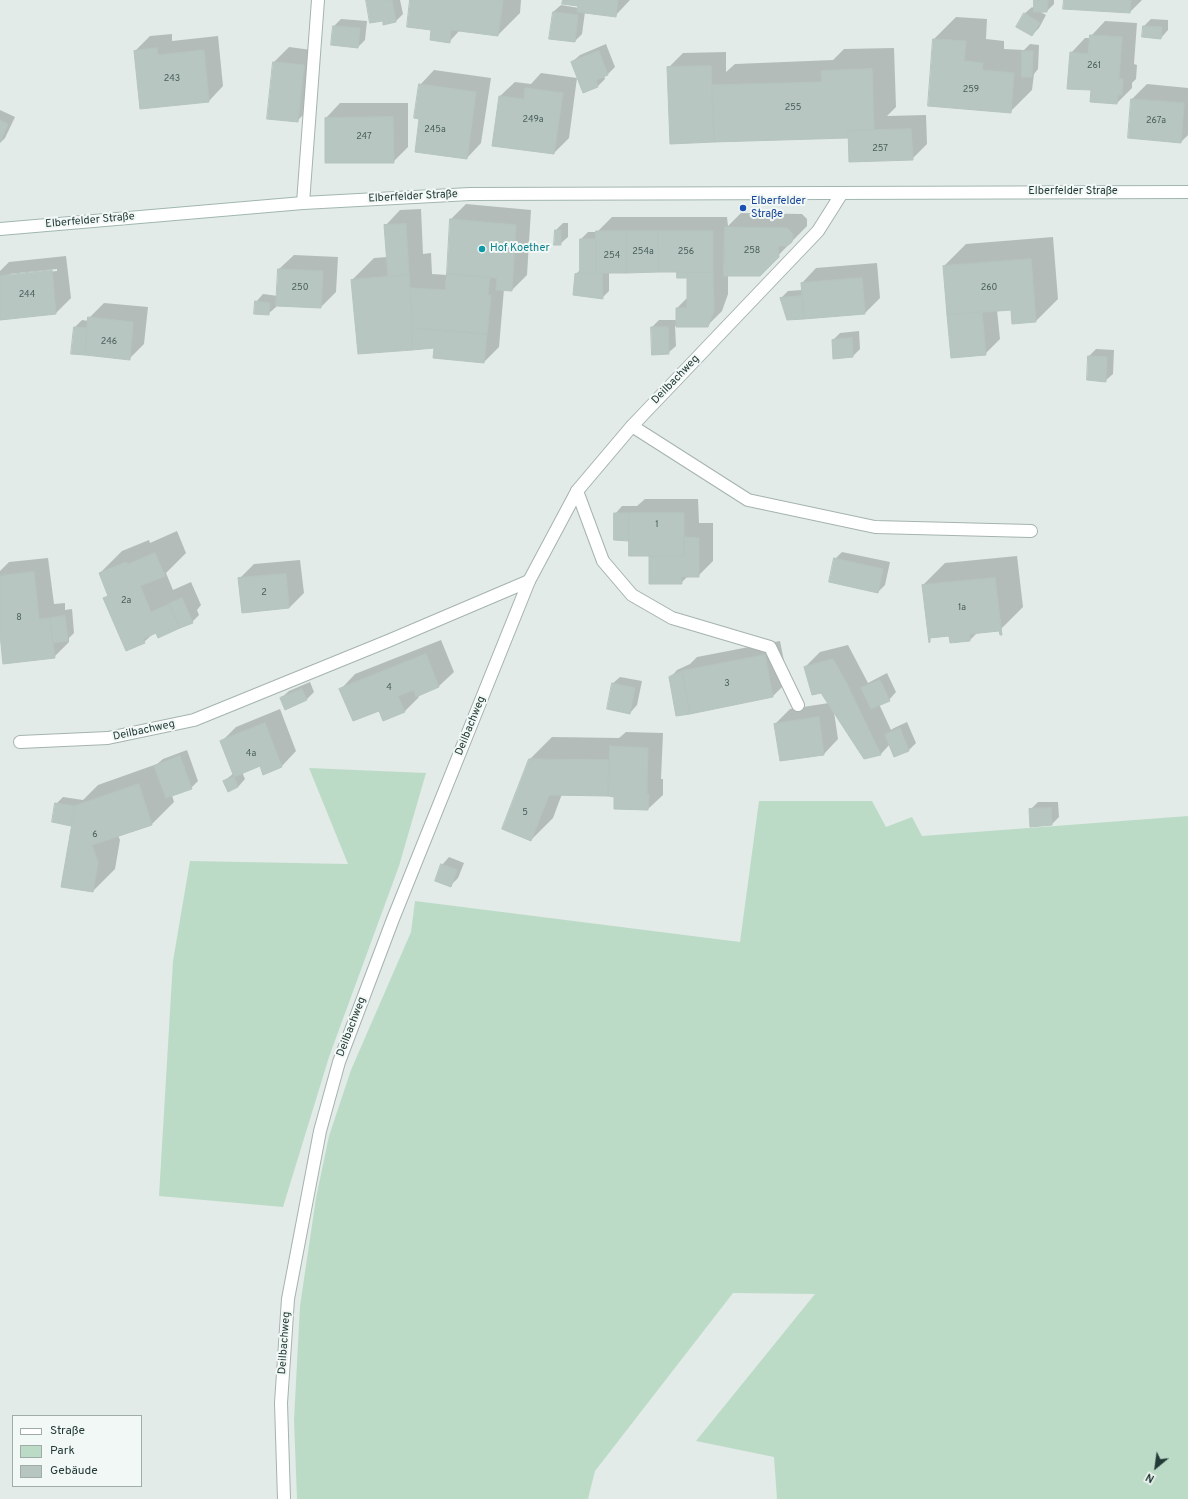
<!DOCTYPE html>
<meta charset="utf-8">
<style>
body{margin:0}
#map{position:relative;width:1188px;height:1499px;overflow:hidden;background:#e2ebe8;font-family:Overpass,sans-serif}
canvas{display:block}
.legend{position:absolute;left:12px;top:1415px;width:130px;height:72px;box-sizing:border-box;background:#f2f8f5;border:1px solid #9faca9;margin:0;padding:5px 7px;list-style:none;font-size:12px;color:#233b37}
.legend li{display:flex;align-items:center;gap:8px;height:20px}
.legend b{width:20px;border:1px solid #9faca9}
.north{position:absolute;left:1136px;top:1447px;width:40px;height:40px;-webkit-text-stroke:3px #f2f8f5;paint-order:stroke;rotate:209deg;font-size:11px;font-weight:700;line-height:16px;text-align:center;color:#233b37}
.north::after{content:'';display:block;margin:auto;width:14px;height:18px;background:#233b37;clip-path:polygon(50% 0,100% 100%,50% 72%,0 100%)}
</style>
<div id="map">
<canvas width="1188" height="1499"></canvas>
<ul class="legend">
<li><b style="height:5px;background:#fff"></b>Straße</li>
<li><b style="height:11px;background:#bcdbc7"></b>Park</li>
<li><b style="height:11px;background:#b7c6c1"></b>Gebäude</li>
</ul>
<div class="north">N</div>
</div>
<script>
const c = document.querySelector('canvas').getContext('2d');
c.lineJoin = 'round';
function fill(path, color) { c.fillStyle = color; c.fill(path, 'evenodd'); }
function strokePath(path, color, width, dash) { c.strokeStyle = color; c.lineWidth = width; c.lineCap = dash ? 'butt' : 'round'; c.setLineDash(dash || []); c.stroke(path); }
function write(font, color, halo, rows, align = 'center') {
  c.font = font + ' Overpass,sans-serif'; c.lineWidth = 4; c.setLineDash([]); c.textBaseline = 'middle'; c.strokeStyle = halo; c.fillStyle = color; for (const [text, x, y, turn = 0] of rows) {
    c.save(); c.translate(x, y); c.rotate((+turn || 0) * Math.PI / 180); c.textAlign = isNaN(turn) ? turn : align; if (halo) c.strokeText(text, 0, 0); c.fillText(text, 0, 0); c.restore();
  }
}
const green = new Path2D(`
 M309,768L426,773L399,866L329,1057L283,1207L159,1196L173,961L190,861L348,864Z
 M759,801H872L886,827L912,817L922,836L1188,816V1499H777L774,1457L696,1441L815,1294L733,1293L595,1471L588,1499H297L294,1420L300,1306L316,1198L329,1136L351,1070L411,932L415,901L740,942Z`);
const shadow = new Path2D(`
 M367,0H400L403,14L396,21L384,24L383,20Z
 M411,0H521L520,13L498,35L460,30L449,42L432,29Z
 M564,0H630L615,16L585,12L582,34L575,41L553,12L561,5L579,8V5Z
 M1035,0H1054V4L1047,11H1039L1046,15L1039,28L1032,35L1024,14L1032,7L1035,9Z
 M1065,0H1142L1130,12Z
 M956,17L987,19L986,39L1004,41V49L1024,50L1030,44L1039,45L1038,69L1034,74L1032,90L1010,112L929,105L934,39Z
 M341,19L367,21L365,40L358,47L332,44L334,26Z
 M1151,19L1168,20V30L1161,38L1144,26Z
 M1105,21L1137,23L1134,64L1137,65L1136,79L1132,83V88L1117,103L1092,90L1071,53L1085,38H1090L1091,36Z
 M172,34V41L218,36L223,86L209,101L135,51L150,36Z
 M606,44L615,67L608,74L604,76L605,79L598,86L572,62L580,55Z
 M289,47L319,51L312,106L297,121L274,62Z
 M894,48L896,107L887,116L926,115L927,144L912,159L849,136L848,137L671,143L668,68L683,53L726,52V72L735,64L833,60L844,49Z
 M434,70L491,78L481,143L467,158L420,118V85Z
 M541,73L577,78L569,138L554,153L500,96L515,82L531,84Z
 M1147,84L1188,88V135L1181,142L1132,99Z
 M340,103H408V147L393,162L326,118Z
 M0,110L15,117L5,138L0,143Z
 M466,204L531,210L527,275L512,290L504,289L499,347L484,362L435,347L352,280L374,258L387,257L386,225L400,210L421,209L423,254L431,253L432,274L447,275L451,219Z
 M741,213L802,214L807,219V226L759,275H728V294L722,311L707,326H675L676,346L668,353L652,327L659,320H677V308L688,297V277L678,271L609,272V291L602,298L576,274L581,269V239L588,232H597L612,217H727L728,226Z
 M563,223H568V237L560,244L556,230Z
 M1053,237L1058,299L1036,321L1012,308L997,310L1000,339L985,354L944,266L966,244Z
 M294,255L338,257L336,292L321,307L276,305V307L268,314L256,302L263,294L278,296L279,269Z
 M66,256L71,298L56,313L0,319V271L9,262ZM57,269V271L7,276L9,274Z
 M877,263L880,298L865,313L787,319L781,298L788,291L802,290V283L816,268Z
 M104,303L148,307L144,344L129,359L73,353L75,327L82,320L89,321V318Z
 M859,331L860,349L853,356L834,358L833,340L840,333Z
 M1096,349L1114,350L1113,374L1105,381L1089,356Z
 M645,499H698L699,523H713V561L698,576H688L681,583L630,538L615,514L622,506H637Z
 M177,531L186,553L166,573L173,590L191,582L201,605L197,610L199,615L192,622L154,633L144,642L105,598L109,594L100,573L122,551L149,540L150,543Z
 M842,552L890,562L885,585L878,592L835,559Z
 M1017,556L1023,607L1001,629L978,632L970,640L923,585L945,563Z
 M48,558L54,604L65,603V610L72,609L74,633L69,638V642L54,657L0,625V571L9,562Z
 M300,560L304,593L289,608L239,579L254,564Z
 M441,640L454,672L439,686L418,695L419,697L404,712L379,710L341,689L355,674Z
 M780,641L788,681L773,696L677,715L670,678L677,670L690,664L697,657Z
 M848,645L868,683L887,673L896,692L889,700L879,704L891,730L894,728L907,722L916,743L909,750L895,755L890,744L881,754L865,758L834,712L838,739L824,754L775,724L790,709L829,703L805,667L820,652Z
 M620,677L642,681L637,705L630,713L612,684Z
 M310,682L314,692L307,699L286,708L281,698L289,691Z
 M280,709L296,751L282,766L264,773L261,765L242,772L245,779L238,787L224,781L234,773L221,742L236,727Z
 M626,732L663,733L661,779H663V795L648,809L615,796L562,794L553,818L531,840L530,759L552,737L619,738Z
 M187,750L198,781L191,788L172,795L174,802L152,824L118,835L120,840L115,869L93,891L73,823L71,825L56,804L63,797L83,800L98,785L157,764L163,759Z
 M1038,802H1058L1059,817L1052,824L1030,810Z
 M449,857L464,863L458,878L451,885L442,865Z`);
const building = new Path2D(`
 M366,0H392L396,22L383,25V21L370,23Z
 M410,0H503L498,36L451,30L450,43L430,40L431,30L407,27Z
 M563,0H618L616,17L577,12L578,6L562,4Z
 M1034,0H1048L1047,12H1034Z
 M1064,0H1131L1130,13L1063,9Z
 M553,12L578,15L575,42L549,39Z
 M1024,13L1040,23L1032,36L1016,27Z
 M333,26L360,28L358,48L331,45Z
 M1143,26L1162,27L1161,39L1142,37Z
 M1090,35L1122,37L1119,79H1123L1122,95H1118L1117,104L1090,102L1091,90L1067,89L1070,52L1088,54Z
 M933,39L966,41L964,61L983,63L982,70L1014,73L1011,113L928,106Z
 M157,48L158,55L204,50L209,102L140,109L134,51Z
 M599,51L608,75L596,80L598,87L583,93L571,62Z
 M1022,51H1033L1032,77H1022Z
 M273,62L304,65L298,122L267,119Z
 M711,66L714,142L670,144L667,67Z
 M872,69L874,130L848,131V138L714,142L712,85L822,82L821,71Z
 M419,84L476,92L467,159L415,152L419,119L414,118Z
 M525,88L563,93L554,154L492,146L499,96L524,99Z
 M1131,99L1184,103L1181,143L1128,138Z
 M393,117L394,163H325V118Z
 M0,120L8,124L0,142Z
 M911,129L913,160L849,162L848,131Z
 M450,219L516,225L512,291L496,290L497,278L447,274Z
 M406,224L409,275L388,277L384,225Z
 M725,227L787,228L793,234L792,242L787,246H778L779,257L760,276H724Z
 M555,230H561V245H554Z
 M596,231H627V273H596Z
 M627,231H658L659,272L627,273Z
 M658,231H713V272H659Z
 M580,239H596V273H580Z
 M1031,259L1036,322L1012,324L1011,310L947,315L943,266Z
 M278,269L323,271L321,308L276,306Z
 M52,270L56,314L0,320V276Z
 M677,272H713L714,310L708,327H676V308H687V278H677Z
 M580,273H602L603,299L573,295L575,274Z
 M447,274L490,277L488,295H491L487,334L412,328L410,288L445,290Z
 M409,275L412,312V350L358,354L351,280Z
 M862,278L865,314L804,319L801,283Z
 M802,296L804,319L787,320L780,298Z
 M255,301L270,303L269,315L254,314Z
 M982,312L986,355L951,358L947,315Z
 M88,317L133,322L130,360L85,355Z
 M74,327L87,328L85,355L71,354Z
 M651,327H668L669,354L652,355Z
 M412,328L487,334L484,363L433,358L434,348L412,350Z
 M852,338L853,357L833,359L832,340Z
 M1088,356L1107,357L1106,382L1087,380Z
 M614,513H629V541L614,540Z
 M629,513H684V556H629Z
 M684,537L699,538V577H681L682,584H649V556H684Z
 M155,553L165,576L140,586L151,612L169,604L180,628L158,638L156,633L143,639L145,643L126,651L103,598L108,596L99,573L126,562L128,564Z
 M834,558L883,569L878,593L829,582Z
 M34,572L39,619L50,618L55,658L3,664L0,634V576Z
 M286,574L289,608L242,613L238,578Z
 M995,578L1002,635H1000L999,631L970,634V641L950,643L949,636L930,638V642L929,643L922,585Z
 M182,598L193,623L180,628L169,604Z
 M65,616L68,641L53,643L50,618Z
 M426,654L439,687L416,697L414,690L398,696L405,712L383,721L379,711L353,721L339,689Z
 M765,655L773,697L690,714L682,671Z
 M833,659L847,684L881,755L864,759L821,693L812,695L804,667Z
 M682,671L690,714L676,716L669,677Z
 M880,680L890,701L871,709L861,688Z
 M612,683L635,688L630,714L607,709Z
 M302,689L307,700L285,710L280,698Z
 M819,717L824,755L780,761L774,724Z
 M265,723L282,767L263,775L260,766L234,777L220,741Z
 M900,728L909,751L894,757L885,735Z
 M610,746L648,748L647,794H649L648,810L614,809V797L608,796Z
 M180,756L192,789L166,798L154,766Z
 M529,759L610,760L608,796L549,795L531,841L502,829Z
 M234,777L238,787L228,792L223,781Z
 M139,784L152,825L92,845L98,862L93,892L61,887L75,806Z
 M55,803L75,806L71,826L52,822Z
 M1051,808L1052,825L1030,827L1029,809Z
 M441,864L457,870L451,887L435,881Z`);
const lane = new Path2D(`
 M303,203L318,0
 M632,426L748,500L875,527L1031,531
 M577,491L603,561L632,595L672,618L770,647L798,705
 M20,742L108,738L194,720L388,641L529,581`);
const street = new Path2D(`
 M284,1499L281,1403L288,1299L320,1131L339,1062L393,919L529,581L577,491L632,426L818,231L842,193`);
const secondary = new Path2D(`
 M0,229L303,203L470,194L1188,192`);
const markers = [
 [743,208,4,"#1a4fb4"],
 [482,249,4,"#0f9aa8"]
];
const numberNames = [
 ["261",1094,66],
 ["243",172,79],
 ["259",971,90],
 ["255",793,108],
 ["249a",533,120],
 ["267a",1156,121],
 ["245a",435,130],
 ["247",364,137],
 ["257",880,149],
 ["258",752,251],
 ["254a",643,252],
 ["256",686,252],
 ["254",612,256],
 ["250",300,288],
 ["260",989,288],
 ["244",27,295],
 ["246",109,342],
 ["1",657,525],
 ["2",264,593],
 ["2a",126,601],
 ["1a",962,608],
 ["8",19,618],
 ["3",727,684],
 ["4",389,688],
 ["4a",251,754],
 ["5",525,813],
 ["6",95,835]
];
const streetNames = [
 ["Elberfelder Straße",1073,192],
 ["Elberfelder Straße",413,197,-3],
 ["Elberfelder Straße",90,221,-5],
 ["Deilbachweg",676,380,-46],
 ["Deilbachweg",471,726,-68],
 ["Deilbachweg",144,731,-12],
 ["Deilbachweg",352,1027,-69],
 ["Deilbachweg",285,1343,-86]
];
const transitNames = [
 ["Elberfelder",751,202],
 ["Straße",751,215]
];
const cultureNames = [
 ["Hof Koether",490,249]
];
fill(green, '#bcdbc7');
fill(shadow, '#0003');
fill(building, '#b7c6c1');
strokePath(building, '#b5c4bf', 1);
strokePath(lane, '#a5b3af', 14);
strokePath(street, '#a5b3af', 14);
strokePath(secondary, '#a1b6b0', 14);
strokePath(lane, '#fff', 12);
strokePath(street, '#fff', 12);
strokePath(secondary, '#fff', 12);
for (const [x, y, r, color] of markers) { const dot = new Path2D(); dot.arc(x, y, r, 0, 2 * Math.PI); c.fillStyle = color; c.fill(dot); strokePath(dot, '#f2f8f5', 1.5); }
write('9px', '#485e5a', null, numberNames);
write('11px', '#233b37', '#f2f8f5', streetNames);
write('11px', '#164399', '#f2f8f5', transitNames, 'left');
write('11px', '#0d838f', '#f2f8f5', cultureNames, 'left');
</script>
